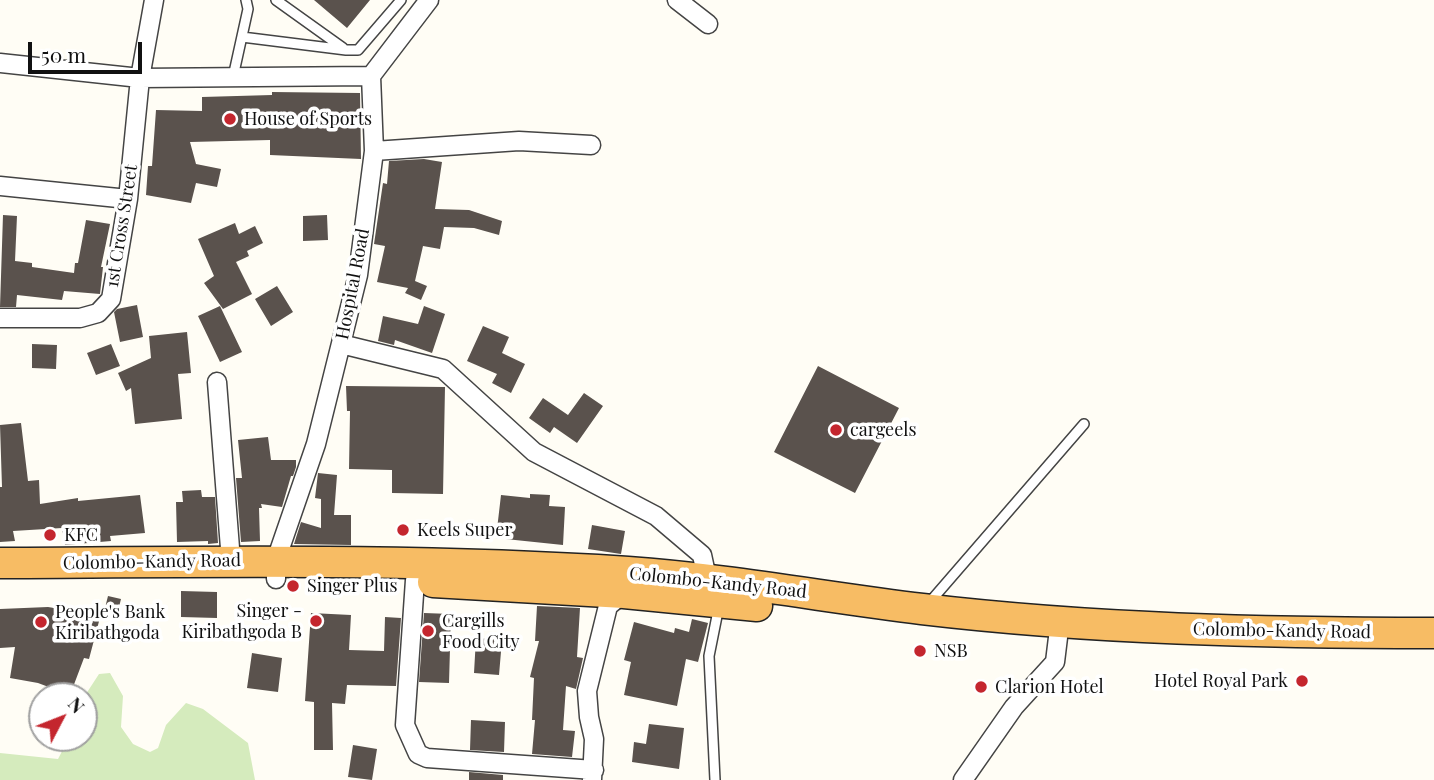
<!DOCTYPE html>
<style>
body{margin:0}
#map{position:relative;width:1434px;height:780px;overflow:hidden;background:#fffdf5;font-family:"Playfair Display",serif}
canvas{display:block}
.north{position:absolute;left:28px;top:682px;width:70px;height:70px;box-sizing:border-box;background:#fff;border:2px solid #a0a0a0;border-radius:50%;rotate:48deg;font-size:19px;font-weight:700;line-height:28px;text-align:center;color:#111}
.north::after{content:'';display:block;margin:auto;width:24px;height:32px;background:#c4262e;clip-path:polygon(50% 0,100% 100%,50% 72%,0 100%)}
.scale{position:absolute;left:28px;top:42px;width:114px;height:32px;box-sizing:border-box;border:4px solid #111;border-top:0;padding-left:9px;font-size:21px;line-height:24px;white-space:nowrap;color:#111;-webkit-text-stroke:5px #fff;paint-order:stroke}
</style>
<div id="map">
<canvas width="1434" height="780"></canvas>
<div class="north">N</div>
<div class="scale">50 m</div>
</div>
<script>
const c = document.querySelector('canvas').getContext('2d');
c.lineJoin = 'round';
function fill(path, color) { c.fillStyle = color; c.fill(path, 'evenodd'); }
function strokePath(path, color, width, dash) { c.strokeStyle = color; c.lineWidth = width; c.lineCap = dash ? 'butt' : 'round'; c.setLineDash(dash || []); c.stroke(path); }
function write(font, color, halo, rows, align = 'center') {
  c.font = font + ' "Playfair Display",serif'; c.lineWidth = 7; c.setLineDash([]); c.textBaseline = 'middle'; c.strokeStyle = halo; c.fillStyle = color; for (const [text, x, y, turn = 0] of rows) {
    c.save(); c.translate(x, y); c.rotate((+turn || 0) * Math.PI / 180); c.textAlign = isNaN(turn) ? turn : align; if (halo) c.strokeText(text, 0, 0); c.fillText(text, 0, 0); c.restore();
  }
}
const green = new Path2D(`
 M110,673L123,696L121,727L133,744L150,752L158,748L166,725L186,703L203,709L248,743L255,780H0V753L58,759L69,738H84V697L99,674Z`);
const building = new Path2D(`
 M314,0H370L347,28Z
 M272,92L360,93L361,159L270,155V140L190,142L196,164L221,169L217,187L196,183L191,203L146,195L148,166H152L156,110L202,111V97L272,95Z
 M424,159L442,162L435,209L469,210L502,221L499,235L474,228L444,227L440,249L423,246L415,281L427,286L421,300L405,293L408,288L377,282L385,246L374,244L383,183L387,184L389,161Z
 M3,215L17,216L15,261L32,263V267L74,273L75,263H78L86,220L110,224L101,267H103L100,294L64,291L62,300L17,295L16,307H0Z
 M327,215L328,240L303,241V216Z
 M235,223L239,234L255,226L263,243L247,251L249,256L236,262L252,294L223,309L204,283L214,276L198,239Z
 M277,286L293,312L271,326L255,299Z
 M137,305L143,337L120,342L114,312L117,309Z
 M220,306L242,352L220,362L198,316Z
 M424,306L445,314L432,353L395,340L394,345L378,341L383,316L418,324Z
 M483,326L509,337L502,353L525,364L511,393L492,383L497,374L467,361Z
 M187,332L191,373L178,374L182,419L135,424L131,388L126,391L118,373L151,358L149,336Z
 M32,344L57,345L56,369L32,368Z
 M111,344L120,366L96,375L87,353Z
 M818,366L899,408L855,493L774,452Z
 M346,386L445,387L443,494L392,493V470L349,469L350,411H347Z
 M584,393L603,406L577,443L554,427L550,433L529,418L543,398L568,415Z
 M21,423L28,481L39,480L40,504L78,498V501L140,495L145,533L110,536L111,541L65,545L62,528L13,531L15,541L0,542V487H2L0,425Z
 M268,437L271,460H296V467L293,476H291L282,507L261,504L262,508H259L260,541L241,542L236,478H242L238,440Z
 M318,473L337,475L334,515H351V545L294,544L301,522L321,528V499L315,498Z
 M201,490L202,497H215L218,543L208,544V541L177,542L176,502H183L182,491Z
 M530,494L550,495L549,506L565,507L563,545L496,538L501,495L530,498Z
 M592,525L625,531L621,554L588,549Z
 M181,591L217,592V618L181,617Z
 M108,596L121,599L117,615L104,612Z
 M80,605L102,610L89,659L84,658L70,695L38,683L10,678L15,647L0,648V609L48,607L79,612Z
 M537,606L580,608L577,657L583,658L576,689L566,686L563,730L575,731L572,757L532,754L535,720H532L534,678L530,677L539,641H535Z
 M311,613L351,615L349,650L384,651L385,617L401,618L396,686L347,685L345,704L332,703L333,750H314V702L305,701Z
 M424,613L451,614L449,683L419,682Z
 M692,619L708,623L698,662L686,659L677,706L624,695L631,662L624,660L634,622L674,633L675,628L689,632Z
 M476,638L502,640L499,675L474,673Z
 M252,653L282,658L278,692L247,688Z
 M471,720L505,722L504,752L470,750Z
 M649,724L684,728L679,769L632,762L634,742L646,744Z
 M353,745L377,749L372,780L348,777Z
 M469,772L503,775V780H469Z`);
const service = new Path2D(`
 M276,0L343,48
 M242,37L346,50H358L401,0
 M233,77L248,9L246,0
 M929,603L1084,424
 M715,780L709,656L719,606`);
const minor = new Path2D(`
 M677,0L708,24
 M0,63L140,78L154,0
 M374,151L519,141L591,145
 M0,186L128,199
 M0,318H80L98,313L111,299L128,199L140,78L371,76
 M341,344L443,369L534,452L656,516L702,555L707,578
 M217,382L231,561
 M276,579V560L316,444L358,275L374,151L371,76L429,0
 M415,580L405,725L418,754L427,758L594,770
 M592,780L594,739L589,717L587,691L608,606L624,593
 M963,780L1014,707L1055,662L1060,621`);
const trunk = new Path2D(`
 M0,563C210,562 419,558 628,572C727,579 824,597 922,609C1092,629 1263,633 1434,633
 M433,582L624,593L757,606`);
const markers = [
 [230,119,7,"#c4262e"],
 [836,430,7,"#c4262e"],
 [403,530,7,"#c4262e"],
 [50,535,7,"#c4262e"],
 [293,586,7,"#c4262e"],
 [316,621,7,"#c4262e"],
 [41,622,7,"#c4262e"],
 [428,631,7,"#c4262e"],
 [920,651,7,"#c4262e"],
 [1302,681,7,"#c4262e"],
 [981,687,7,"#c4262e"]
];
const poiNames = [
 ["House of Sports",244,119],
 ["cargeels",850,430],
 ["Keels Super",417,530],
 ["KFC",64,535],
 ["Singer Plus",307,586],
 ["Singer -",302,611,"right"],
 ["Kiribathgoda B",302,632,"right"],
 ["People's Bank",55,612],
 ["Kiribathgoda",55,633],
 ["Cargills",442,621],
 ["Food City",442,642],
 ["NSB",934,651],
 ["Hotel Royal Park",1288,681,"right"],
 ["Clarion Hotel",995,687]
];
const streetNames = [
 ["1st Cross Street",122,226,-81],
 ["Hospital Road",353,284,-79],
 ["Colombo-Kandy Road",152,562,-1],
 ["Colombo-Kandy Road",718,583,6],
 ["Colombo-Kandy Road",1282,631,1]
];
fill(green, '#d5ebbd');
fill(building, '#5a524d');
strokePath(service, '#444', 12);
strokePath(minor, '#444', 21);
strokePath(trunk, '#222', 33);
strokePath(service, '#fff', 9);
strokePath(minor, '#fff', 18);
strokePath(trunk, '#f7bc64', 30);
for (const [x, y, r, color] of markers) { const dot = new Path2D(); dot.arc(x, y, r, 0, 2 * Math.PI); c.fillStyle = color; c.fill(dot); strokePath(dot, '#fff', 2.5); }
write('18px', '#111', '#fff', poiNames, 'left');
write('18px', '#111', '#fff', streetNames);
</script>
